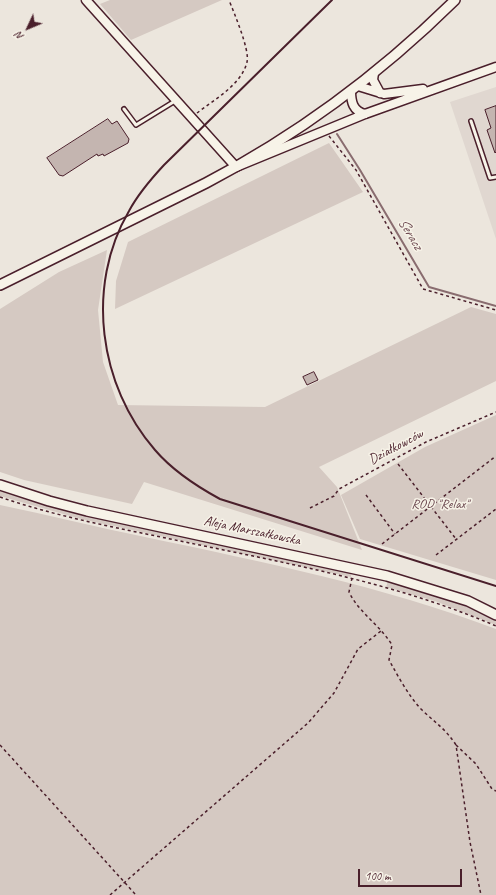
<!DOCTYPE html>
<meta charset="utf-8">
<style>
body{margin:0}
#map{position:relative;width:496px;height:895px;overflow:hidden;background:#ece6dd;font-family:Caveat,sans-serif}
canvas{display:block}
.north{position:absolute;left:8px;top:8px;width:40px;height:40px;-webkit-text-stroke:3px #f7f3e8;paint-order:stroke;rotate:226deg;font-size:11px;font-weight:700;line-height:16px;text-align:center;color:#4a1f2b}
.north::after{content:'';display:block;margin:auto;width:14px;height:18px;background:#4a1f2b;clip-path:polygon(50% 0,100% 100%,50% 72%,0 100%)}
.scale{position:absolute;left:358px;top:869px;width:104px;height:18px;box-sizing:border-box;border:2px solid #4a1f2b;border-top:0;padding-left:5px;font-size:12px;line-height:14px;white-space:nowrap;color:#4a1f2b;-webkit-text-stroke:3px #f7f3e8;paint-order:stroke}
</style>
<div id="map">
<canvas width="496" height="895"></canvas>
<div class="north">N</div>
<div class="scale">100 m</div>
</div>
<script>
const c = document.querySelector('canvas').getContext('2d');
c.lineJoin = 'round';
function fill(path, color) { c.fillStyle = color; c.fill(path, 'evenodd'); }
function strokePath(path, color, width, dash) { c.strokeStyle = color; c.lineWidth = width; c.lineCap = dash ? 'butt' : 'round'; c.setLineDash(dash || []); c.stroke(path); }
function write(font, color, halo, rows, align = 'center') {
  c.font = font + ' Caveat,sans-serif'; c.lineWidth = 3; c.setLineDash([]); c.textBaseline = 'middle'; c.strokeStyle = halo; c.fillStyle = color; for (const [text, x, y, turn = 0] of rows) {
    c.save(); c.translate(x, y); c.rotate((+turn || 0) * Math.PI / 180); c.textAlign = isNaN(turn) ? turn : align; if (halo) c.strokeText(text, 0, 0); c.fillText(text, 0, 0); c.restore();
  }
}
const built = new Path2D(`
 M496,87V239L450,102Z`);
const green = new Path2D(`
 M110,0H222L131,40L100,4Z
 M329,143L363,192L115,309L116,281L128,242Z
 M107,250L98,310L103,362L118,405L265,407L471,307L496,314V381L319,467L337,487L362,550L144,482L132,504L24,480L0,472V309L59,272Z
 M496,415V580L360,539L341,495L425,447Z
 M0,490L69,511L351,573V577L81,519L0,496Z
 M0,505C48,515 96,527 145,537C263,562 383,586 496,629V895H0Z
 M388,581C425,591 461,603 496,619V625L435,601L386,587Z`);
const stream = new Path2D(`
 M337,134L360,170L429,287L496,306`);
const building = new Path2D(`
 M496,106V152L495,153L487,130L491,128L485,110Z
 M108,119L112,124L117,121L129,139L128,143L104,156L103,154L98,156L97,154L63,176L59,175L47,158Z
 M314,372L318,380L307,385L303,377Z`);
const path = new Path2D(`
 M197,113C214,100 242,84 247,62C250,50 234,13 229,0
 M329,136L356,170L423,289L496,310
 M398,464L456,539
 M366,495L395,534
 M0,497C52,515 107,526 161,537C274,561 389,580 496,626
 M310,508L334,496L339,489L426,442L496,412
 M382,544L496,456
 M436,555L496,509
 M352,578L349,592C359,613 380,625 392,645L389,660C398,676 408,695 421,709C433,721 446,729 456,745L470,842L481,895
 M0,745L136,895
 M456,745L476,764L492,789L496,791
 M110,895L308,723L334,693L358,649L381,631`);
const service = new Path2D(`
 M124,109L136,125L175,101
 M471,121L490,178L496,177`);
const tertiary = new Path2D(`
 M86,0L236,167L365,114L496,67
 M374,73L373,80L380,93
 M358,86L384,94L423,89
 M351,91C351,102 353,111 365,114`);
const secondary = new Path2D(`
 M0,285L206,183C298,135 381,73 455,0
 M0,485L49,501L87,511L387,576L468,601L496,615`);
const rail = new Path2D(`
 M332,0L164,165C151,179 138,194 129,211C85,286 99,386 155,450C173,471 196,486 220,499L496,586`);
const streetNames = [
 ["Działkowców",396,447,-28],
 ["Aleja Marszałkowska",252,531,12]
];
const parkNames = [
 ["ROD \"Relax\"",440,504]
];
const waterNames = [
 ["Seracz",410,234,59]
];
fill(built, '#e0d7d0');
fill(green, '#d5c9c2');
strokePath(stream, '#896c6f', 2);
fill(building, '#c4b5b0');
strokePath(building, '#4a1f2b', 1);
strokePath(service, '#4a1f2b', 6);
strokePath(tertiary, '#4a1f2b', 11);
strokePath(secondary, '#4a1f2b', 12);
strokePath(path, '#4a1f2b', 1.5, [3, 3]);
strokePath(service, '#f7f3e8', 3);
strokePath(tertiary, '#f7f3e8', 8);
strokePath(secondary, '#f7f3e8', 9);
strokePath(rail, '#4a1f2b', 2);
write('14px', '#4a1f2b', '#f7f3e8', streetNames);
write('14px', '#6d4a51', '#f7f3e8', parkNames);
write('italic 15px', '#6f4c53', '#f7f3e8', waterNames);
</script>
